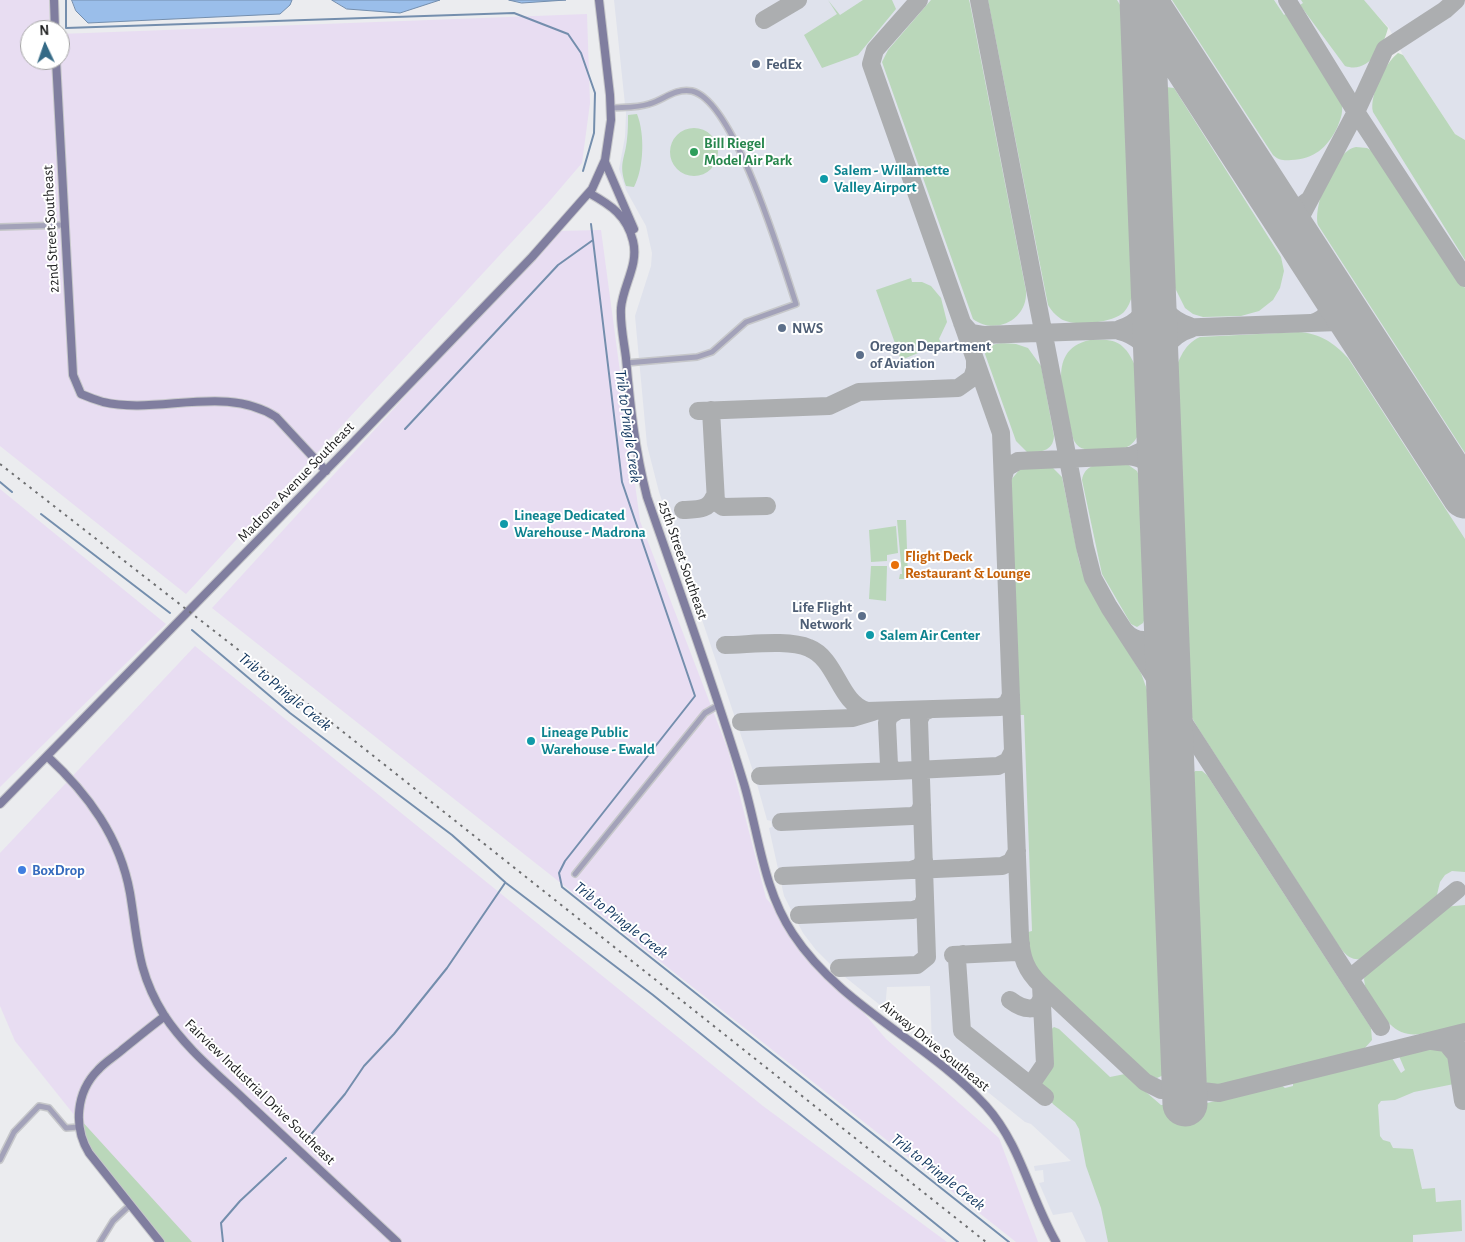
<!DOCTYPE html>
<style>
body{margin:0}
#map{position:relative;width:1465px;height:1242px;overflow:hidden;background:#ebecef;font-family:"Alegreya Sans",sans-serif}
canvas{display:block}
.north{position:absolute;left:20px;top:20px;width:50px;height:50px;box-sizing:border-box;background:#fff;border:1px solid #a5a5a5;border-radius:50%;rotate:357deg;font-size:14px;font-weight:700;line-height:20px;text-align:center;color:#1d1e1f}
.north::after{content:'';display:block;margin:auto;width:18px;height:22px;background:#356a86;clip-path:polygon(50% 0,100% 100%,50% 72%,0 100%)}
</style>
<div id="map">
<canvas width="1465" height="1242"></canvas>
<div class="north">N</div>
</div>
<script>
const c = document.querySelector('canvas').getContext('2d');
c.lineJoin = 'round';
function fill(path, color) { c.fillStyle = color; c.fill(path, 'evenodd'); }
function strokePath(path, color, width, dash) { c.strokeStyle = color; c.lineWidth = width; c.lineCap = dash ? 'butt' : 'round'; c.setLineDash(dash || []); c.stroke(path); }
function write(font, color, halo, rows, align = 'center') {
  c.font = font + ' "Alegreya Sans",sans-serif'; c.lineWidth = 4; c.setLineDash([]); c.textBaseline = 'middle'; c.strokeStyle = halo; c.fillStyle = color; for (const [text, x, y, turn = 0] of rows) {
    c.save(); c.translate(x, y); c.rotate((+turn || 0) * Math.PI / 180); c.textAlign = isNaN(turn) ? turn : align; if (halo) c.strokeText(text, 0, 0); c.fillText(text, 0, 0); c.restore();
  }
}
const built = new Path2D(`
 M614,0H1341L1465,191V1242H1086L1072,1212L1053,1215L1039,1183L1044,1182L1043,1170L1035,1171L1034,1166L1071,1161L1031,1124L1025,1122L932,1047L930,986L887,987L885,1009L835,969L816,950L803,933L784,896L769,828L772,827L771,821L767,820L755,777L659,492L647,445L635,316L651,266L652,253L646,226L626,190L619,169L625,137L626,114Z
 M1363,0H1465V140L1455,134L1403,55L1389,28Z`);
const industrial = new Path2D(`
 M0,0H49L50,30H30V60H60V34L587,14L590,103L582,163L547,204L186,594L0,446Z
 M601,230L640,521L728,750L766,898L886,1039L999,1138L1038,1242H1016L212,608L556,231Z
 M0,489L166,624L0,787Z
 M195,646L763,1106L947,1242H182L159,1221L15,1041L0,1006V853Z`);
const green = new Path2D(`
 M828,0L840,15L863,0H892L896,9L858,55L822,68L804,35L837,14Z
 M931,0H969L970,4L1026,291C1028,319 996,336 973,319L882,62L888,50Z
 M988,0H1117L1128,18L1138,276C1134,287 1132,303 1124,312C1113,323 1074,327 1061,319C1055,315 1051,310 1048,305Z
 M1172,0H1274L1284,15L1287,13L1341,101C1344,111 1341,118 1337,128C1327,148 1314,159 1291,160C1285,161 1278,160 1273,155Z
 M1301,0H1364L1388,28C1383,48 1368,74 1345,66L1300,5L1303,3Z
 M1398,53L1403,55L1455,134L1465,140V260L1373,112C1369,96 1385,63 1398,53Z
 M1166,87L1174,88L1281,257L1284,271L1280,288L1273,300L1259,311L1241,316L1203,317L1193,314L1185,308L1168,274L1161,92Z
 M637,114C645,134 644,168 634,187L626,186C618,163 625,160 627,139C628,131 628,123 628,115Z
 M670 152a24 24 0 1 1 48 0a24 24 0 1 1-48 0Z
 M1356,147L1367,148L1374,152L1465,288V453L1318,225C1313,205 1334,151 1356,147Z
 M911,278L912,282H922L931,286L941,298L947,322L939,339L941,342L938,345L901,360L876,290Z
 M1298,332C1320,333 1334,343 1348,358L1465,539V872L1452,871L1445,875L1440,882L1436,899L1367,957C1349,965 1342,950 1333,937L1198,728L1188,711L1185,698L1172,380C1178,363 1182,345 1200,337Z
 M1090,340C1102,340 1114,338 1123,347C1142,363 1154,431 1129,446C1121,451 1105,449 1095,450C1085,450 1077,449 1073,438C1067,405 1042,350 1090,340Z
 M1016,344L1028,348L1041,366L1054,436C1053,452 1040,452 1027,452L1016,441L985,354C989,341 1004,343 1016,344Z
 M1127,464L1137,471L1146,493L1151,603L1143,623L1137,627L1131,624L1102,574L1082,480C1085,460 1111,462 1127,464Z
 M1052,467L1062,477L1079,561L1087,585L1141,673L1155,712L1169,1065L1166,1074L1157,1078L1149,1075L1042,976C1030,962 1029,949 1028,932L1032,931L1024,715H1020L1011,480L1020,469Z
 M897,520H906L908,579H899L900,574H902Z
 M896,526L898,553L887,555V561L871,562L869,530Z
 M871,566H887L886,601L869,599Z
 M1195,771H1202L1207,775L1371,1028L1372,1040L1364,1049L1219,1085C1207,1085 1203,1082 1199,1071L1188,780Z
 M1465,905V1024C1405,1039 1397,1046 1365,986L1364,979L1367,971L1444,907Z
 M1054,1027L1059,1029L1110,1077L1125,1074L1161,1105H1165L1207,1103L1281,1085L1285,1088L1293,1086V1082L1392,1058L1401,1073L1405,1070L1399,1056C1437,1047 1448,1038 1454,1084L1414,1092L1395,1100L1381,1101L1378,1105L1380,1136L1383,1140L1390,1142L1393,1148L1413,1149L1422,1189L1435,1188L1436,1202L1461,1200L1462,1231L1413,1235V1242H1108L1101,1208L1086,1166L1079,1129L1075,1122L1053,1104L1039,1084V1080L1048,1065L1047,1033Z
 M79,1118L192,1242H160L93,1159Z`);
const water = new Path2D(`
 M72,0H292L290,5L280,14L88,23L76,11Z
 M332,0H440L400,13L347,9Z
 M509,0H566L522,3Z`);
const stream = new Path2D(`
 M66,0V28L514,13L568,34L581,53L595,93L594,133L583,171
 M593,240L622,482L695,696L565,861L559,873L562,887L1009,1242
 M405,429L558,265L593,240L591,224
 M0,482L12,492
 M41,514L170,613
 M192,630L290,713L452,835L506,883L653,995L958,1242
 M308,1138L345,1094L364,1066L394,1034L447,968L505,883
 M223,1242L221,1223L240,1201L286,1158`);
const taxiway = new Path2D(`
 M919,0L875,50L871,64L1001,433L1020,936C1021,957 1026,971 1041,985L1145,1082L1161,1090L1174,1087L1184,1074L1202,1091L1219,1093L1465,1032
 M979,0L1085,547L1093,578L1109,607L1381,1027
 M1287,0L1356,112L1465,278
 M764,20L798,0
 M1269,194L1283,206H1301L1309,200
 M1301,243L1298,231L1300,218L1356,112L1385,49L1445,10L1456,0
 M1154,284C1160,304 1167,319 1190,326
 M962,323L971,333L983,335L1338,322L1355,329L1363,339
 M1312,323C1331,317 1334,304 1329,286
 M1119,329C1145,321 1146,306 1153,283
 M1119,331C1136,335 1150,347 1154,364C1156,369 1155,375 1157,380
 M1158,375C1158,353 1171,335 1191,329
 M711,410L716,502L723,507L767,506
 M698,411L829,406L859,392L958,388L972,378L975,369V360
 M1127,456C1153,458 1154,471 1161,491
 M1003,478L1006,468L1018,461L1131,456L1144,450L1152,443L1159,421
 M683,510C696,509 708,511 714,497
 M1125,631C1135,643 1155,644 1163,628C1165,623 1165,617 1166,612
 M725,645C748,645 788,639 809,648C837,659 839,703 867,711L1000,707L1007,704L1011,695
 M897,711L889,716L887,723L889,765L895,771L998,766L1008,761L1013,751
 M741,722L853,718L873,712
 M760,776L895,771
 M781,822L912,816L919,813L922,805
 M914,870L1002,866L1011,862L1017,851
 M783,876L911,870L920,867L924,860
 M799,915L913,910L922,907L925,898
 M963,954L957,959L962,1031L1045,1097
 M953,955L1016,952L1021,944
 M839,968L917,965L927,957L919,720L923,712L929,710
 M1350,978L1457,890
 M1010,1000C1022,1009 1039,1015 1042,995
 M1432,1041L1446,1043L1456,1055V1048L1465,1034
 M1456,1055L1463,1101
 M1026,1082L1034,1080L1045,1064L1041,985`);
const runway = new Path2D(`
 M1142,0L1185,1104
 M1144,0L1465,496`);
const street = new Path2D(`
 M611,108C623,107 637,108 649,104C664,100 674,88 692,91C735,101 782,262 796,304L746,322L712,352L697,357L626,363
 M0,227L64,225
 M575,874L705,713L717,706
 M0,1160L14,1132L39,1106L49,1108L66,1128L79,1127
 M100,1242L113,1221L130,1205`);
const secondary = new Path2D(`
 M54,0L55,30
 M56,60L73,375L81,394C88,397 96,400 103,402C158,415 226,384 276,417L326,471
 M605,162L634,229
 M589,193C611,205 627,216 633,241C639,265 623,285 621,308C620,324 624,342 626,358C630,405 635,450 647,497C680,592 715,688 744,784C759,835 763,889 793,934C841,1007 928,1042 986,1106C1021,1145 1030,1197 1056,1242
 M47,756C88,794 120,837 130,893C138,941 137,972 164,1015C186,1049 219,1075 248,1103C298,1149 347,1196 397,1242
 M0,804L341,455L532,257L592,189L605,160L611,120L610,95L599,0
 M160,1242L89,1153C73,1127 76,1092 98,1070C105,1062 114,1057 122,1050C136,1039 150,1027 165,1016`);
const rail = new Path2D(`
 M0,464L313,708L986,1242`);
const markers = [
 [756,64,5,"#5c6f8a"],
 [694,152,5,"#2e9e5b"],
 [824,179,5,"#0f9aa8"],
 [782,328,5,"#5c6f8a"],
 [860,355,5,"#5c6f8a"],
 [504,524,5,"#0f9aa8"],
 [895,565,5,"#e8710a"],
 [862,616,5,"#5c6f8a"],
 [870,635,5,"#0f9aa8"],
 [531,741,5,"#0f9aa8"],
 [22,870,5,"#3f7fe0"]
];
const serviceNames = [
 ["FedEx",766,64],
 ["NWS",792,328],
 ["Oregon Department",870,346],
 ["of Aviation",870,363],
 ["Life Flight",852,607,"right"],
 ["Network",852,624,"right"]
];
const leisureNames = [
 ["Bill Riegel",704,143],
 ["Model Air Park",704,160]
];
const cultureNames = [
 ["Salem - Willamette",834,170],
 ["Valley Airport",834,187],
 ["Lineage Dedicated",514,515],
 ["Warehouse - Madrona",514,532],
 ["Salem Air Center",880,635],
 ["Lineage Public",541,732],
 ["Warehouse - Ewald",541,749]
];
const streetNames = [
 ["22nd Street Southeast",51,229,-93],
 ["Madrona Avenue Southeast",296,482,-46],
 ["25th Street Southeast",683,560,71],
 ["Airway Drive Southeast",935,1046,39],
 ["Fairview Industrial Drive Southeast",260,1092,44]
];
const foodNames = [
 ["Flight Deck",905,556],
 ["Restaurant & Lounge",905,573]
];
const shopNames = [
 ["BoxDrop",32,870]
];
const waterNames = [
 ["Trib to Pringle Creek",628,426,82],
 ["Trib to Pringle Creek",285,692,39],
 ["Trib to Pringle Creek",621,920,38],
 ["Trib to Pringle Creek",938,1172,38]
];
fill(built, '#dfe2ec');
fill(industrial, '#e8ddf2');
fill(green, '#bad7ba');
fill(water, '#9abeea');
strokePath(water, '#748ead', 1);
strokePath(stream, '#748ead', 2);
strokePath(taxiway, '#acaeb0', 18);
strokePath(runway, '#acaeb0', 45);
strokePath(street, '#c6c7ca', 8);
strokePath(secondary, '#c6c7ca', 10);
strokePath(street, '#a3a2b9', 5);
strokePath(secondary, '#807e9f', 8);
strokePath(rail, '#6e6f71', 2, [2.5, 5]);
for (const [x, y, r, color] of markers) { const dot = new Path2D(); dot.arc(x, y, r, 0, 2 * Math.PI); c.fillStyle = color; c.fill(dot); strokePath(dot, '#fff', 2); }
write('bold 15px', '#4e5e75', '#fff', serviceNames, 'left');
write('bold 15px', '#27864d', '#fff', leisureNames, 'left');
write('bold 15px', '#0d838f', '#fff', cultureNames, 'left');
write('15px', '#1d1e1f', '#fff', streetNames);
write('bold 15px', '#c56008', '#fff', foodNames, 'left');
write('bold 15px', '#366cbe', '#fff', shopNames, 'left');
write('italic 16px', '#0d335c', '#fff', waterNames);
</script>
